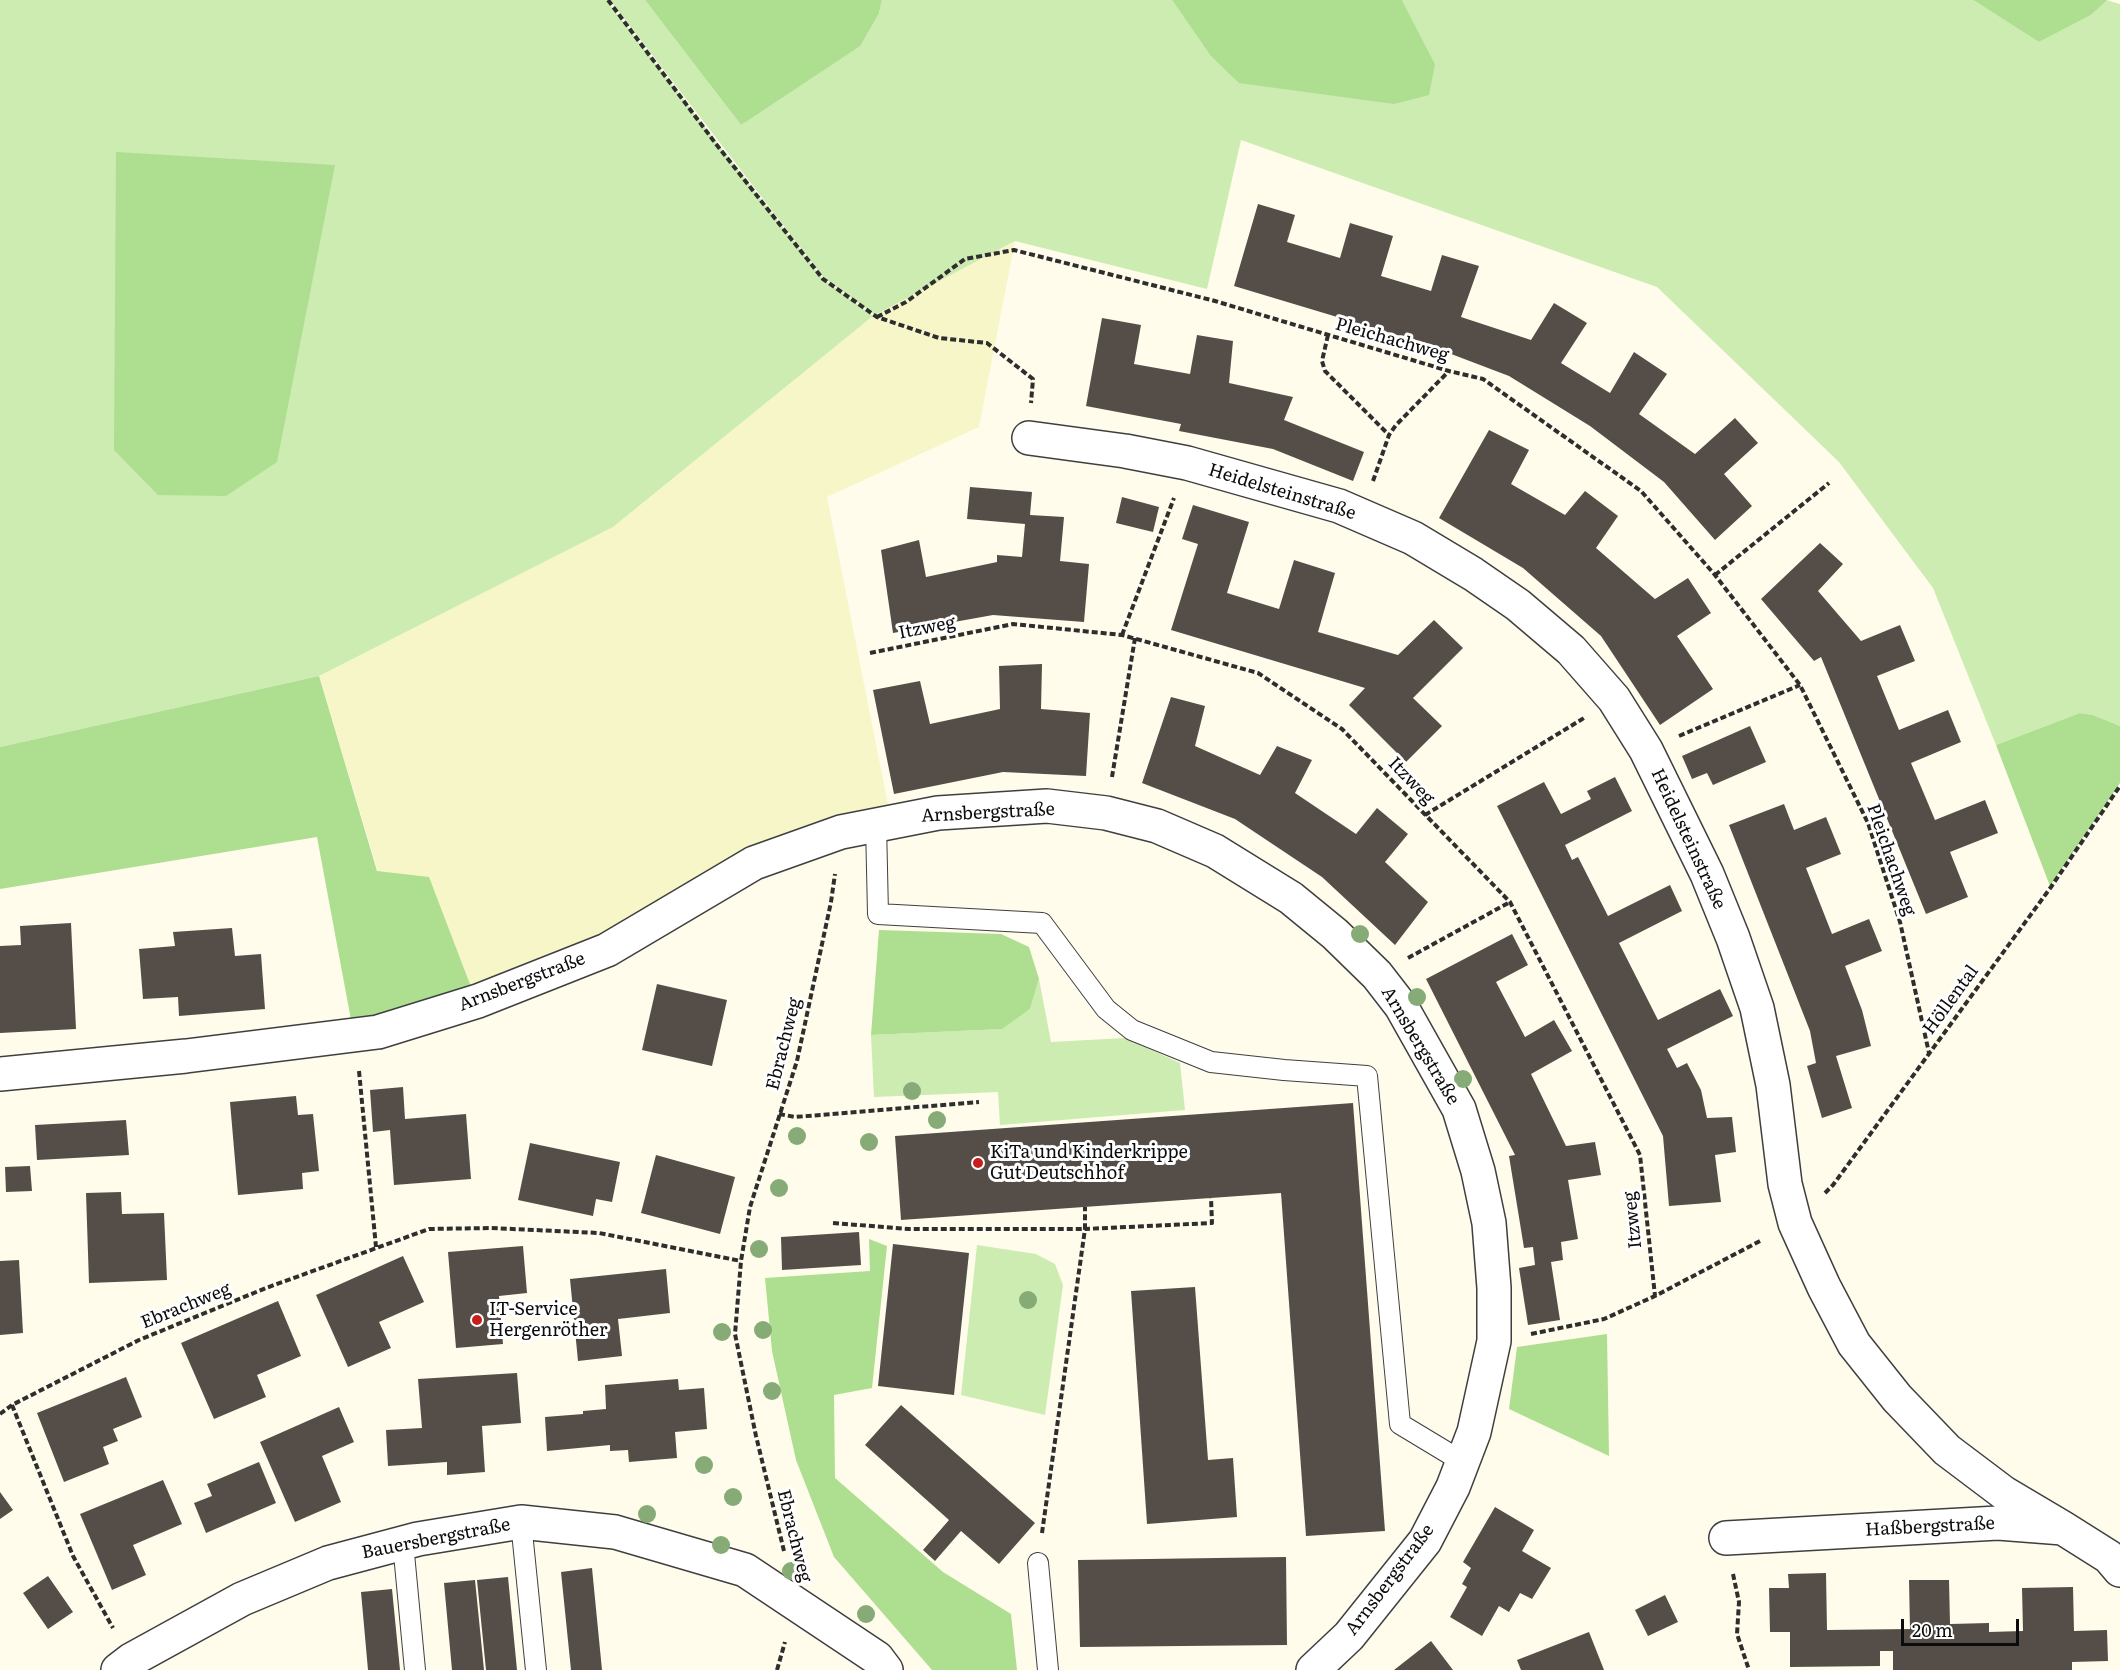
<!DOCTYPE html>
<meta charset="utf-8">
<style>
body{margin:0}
#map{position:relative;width:2120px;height:1670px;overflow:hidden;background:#fffceb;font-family:Literata,serif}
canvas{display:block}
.scale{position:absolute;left:1901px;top:1619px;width:118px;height:27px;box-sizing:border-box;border:3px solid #0c0c0c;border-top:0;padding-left:8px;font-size:18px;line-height:21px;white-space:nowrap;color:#0c0c0c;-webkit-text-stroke:4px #fff;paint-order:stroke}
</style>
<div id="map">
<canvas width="2120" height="1670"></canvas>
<div class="scale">20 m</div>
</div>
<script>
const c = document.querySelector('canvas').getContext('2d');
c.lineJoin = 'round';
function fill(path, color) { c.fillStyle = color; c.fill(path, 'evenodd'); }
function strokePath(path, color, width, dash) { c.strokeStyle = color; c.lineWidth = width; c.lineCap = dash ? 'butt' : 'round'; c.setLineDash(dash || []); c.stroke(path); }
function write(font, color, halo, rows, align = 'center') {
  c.font = font + ' Literata,serif'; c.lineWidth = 6; c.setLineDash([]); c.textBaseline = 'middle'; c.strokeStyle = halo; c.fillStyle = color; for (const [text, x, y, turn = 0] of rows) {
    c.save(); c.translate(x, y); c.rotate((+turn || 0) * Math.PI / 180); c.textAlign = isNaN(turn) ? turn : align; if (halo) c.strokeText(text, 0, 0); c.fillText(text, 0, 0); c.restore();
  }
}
const farmland = new Path2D(`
 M1015,241L979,427L827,497L891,820L476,1000L378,871L319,676L613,527L873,316Z`);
const green = new Path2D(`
 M0,0H606L823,279L873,316L613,527L319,676L0,747Z
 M610,0H645L741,125L879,13L882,0H1172L1210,55L1435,64L1402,0H1973L2039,42L2091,15L2106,0L2120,4V726L2093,715L2080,713L1996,745L1933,588L1839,462L1657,287L1241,140L1207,289L1015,241L875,315L824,278Z
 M1039,979L1051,1042L1125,1038L1180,1063L1185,1110L1000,1125L998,1092L874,1097L871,1035L1001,1029L1030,1009Z
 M977,1245L1036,1254L1055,1264L1063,1285L1045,1415L961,1395Z`);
const forest = new Path2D(`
 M645,0H882L879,13L860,46L741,125Z
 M1172,0H1402L1435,64L1429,95L1394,104L1239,83L1210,55Z
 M1973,0H2107L2091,15L2039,42Z
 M116,152L335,165L277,462L226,496L158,495L114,450Z
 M319,676L377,871L429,877L476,1000L354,1036L317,837L0,889V747Z
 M2080,713L2093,715L2120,726V783L2050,886L1996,745Z
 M879,930L1001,934L1029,947L1039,979L1030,1009L1002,1029L871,1035Z
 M869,1239L887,1246L872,1388L834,1395L835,1478L943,1572L1011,1614L1017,1670H932L834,1557L796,1460L772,1351L765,1278L870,1271Z
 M1607,1334L1609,1456L1509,1409L1517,1347Z`);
const building = new Path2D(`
 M1258,204L1295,215L1287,242L1340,258L1350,223L1393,236L1381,276L1431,291L1442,255L1479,266L1461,317L1531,340L1554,303L1587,323L1561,363L1610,393L1634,352L1667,374L1639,414L1695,454L1735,418L1758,443L1724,474L1752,506L1715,540L1664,482L1590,426L1509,376L1417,341L1234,286Z
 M1102,318L1141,325L1134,364L1190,374L1197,335L1233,341L1229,383L1293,397L1284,420L1364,452L1353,481L1273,449L1179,431L1181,424L1086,406Z
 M1489,430L1529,450L1511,484L1565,515L1585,491L1618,516L1596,548L1655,599L1688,578L1711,613L1677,636L1713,689L1660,725L1601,636L1523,568L1439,518Z
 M970,487L1032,492L1030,515L1064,517L1060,561L1089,564L1084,622L993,615L893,633L881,550L919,540L926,577L997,562V555L1022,557L1025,524L967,519Z
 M1122,497L1159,507L1153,532L1116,523Z
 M1193,505L1249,522L1227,593L1279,609L1294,560L1335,573L1318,632L1398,655L1434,620L1463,648L1413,698L1442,726L1406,762L1349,705L1365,688L1171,630L1198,544L1182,539Z
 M1820,543L1843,564L1818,591L1861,641L1900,625L1915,661L1877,676L1899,730L1948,710L1961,742L1911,763L1935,820L1985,800L1998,833L1950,852L1968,897L1926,914L1821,657L1814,661L1761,599Z
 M1042,664L1041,709L1090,713L1086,776L1003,772L894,794L873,690L920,681L930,724L1000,709L999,666Z
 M1171,697L1205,706L1195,746L1260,775L1277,746L1312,760L1295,793L1356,834L1377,808L1408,834L1385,862L1428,902L1395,945L1322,877L1235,819L1142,783Z
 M1750,726L1766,762L1713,785L1707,773L1692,779L1682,756Z
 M1615,777L1632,811L1565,845L1572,860L1578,857L1608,916L1670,885L1682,911L1619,943L1658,1020L1720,989L1733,1016L1667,1049L1677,1068L1687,1063L1701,1090L1707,1118L1732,1117L1736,1152L1715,1155L1721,1202L1669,1206L1663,1136L1497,806L1544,782L1561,814L1591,799L1587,791Z
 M1784,804L1794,830L1826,817L1841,854L1806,868L1832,934L1869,919L1882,951L1845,966L1862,1010L1871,1046L1836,1056L1852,1108L1822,1118L1807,1066L1816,1063L1810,1031L1729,825Z
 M71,923L76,1029L0,1033V946L21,945L20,926Z
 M232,928L235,956L261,954L265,1009L179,1016L178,997L143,999L139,949L175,946L173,932Z
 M1512,934L1528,965L1496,982L1525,1037L1554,1020L1572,1051L1531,1074L1566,1146L1595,1142L1601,1175L1568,1180L1578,1239L1561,1242L1563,1260L1551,1262L1560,1320L1528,1325L1519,1268L1535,1265L1533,1247L1524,1248L1509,1156L1515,1155L1426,979Z
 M657,984L727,1000L712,1066L642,1050Z
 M403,1087L405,1119L466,1114L471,1179L394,1185L390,1130L373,1132L370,1090Z
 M296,1096L298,1115L313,1114L319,1171L302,1173L303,1189L238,1195L230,1102Z
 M1353,1103L1385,1531L1306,1536L1281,1193L901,1220L895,1136Z
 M126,1120L129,1155L37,1160L35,1125Z
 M530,1143L620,1162L612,1202L596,1199L593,1216L518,1200Z
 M656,1155L735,1177L720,1234L641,1213Z
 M30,1166L32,1191L6,1192L5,1167Z
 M121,1192L122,1214L164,1213L167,1280L89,1283L86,1193Z
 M859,1232L861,1265L782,1270L781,1237Z
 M893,1244L969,1253L954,1395L878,1386Z
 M523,1246L527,1293L499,1296L503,1344L456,1348L448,1252Z
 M403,1256L424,1302L379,1322L391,1348L348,1367L316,1295Z
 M19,1260L23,1333L0,1335V1261Z
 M666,1269L670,1313L618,1319L622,1356L578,1361L570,1279Z
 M1195,1287L1208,1460L1233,1458L1237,1517L1147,1524L1131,1291Z
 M278,1301L301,1356L257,1375L266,1397L214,1419L181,1343Z
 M517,1373L521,1423L482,1426L485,1472L447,1475V1462L388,1466L386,1430L422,1428L418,1379Z
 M126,1377L142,1417L113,1429L118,1441L103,1447L109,1464L64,1482L37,1413Z
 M678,1379L679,1390L704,1388L707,1429L675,1432L677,1458L629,1462L628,1450L610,1451V1445L547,1451L545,1417L583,1414V1411L606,1409L605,1385Z
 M901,1405L1035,1523L999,1564L961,1531L935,1561L923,1550L949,1520L865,1445Z
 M339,1407L354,1442L322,1456L341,1502L295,1522L260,1442Z
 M259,1462L276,1503L206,1533L194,1503L212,1496L207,1484Z
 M163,1480L182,1524L133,1545L146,1575L112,1590L80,1514Z
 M0,1492L13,1510L0,1519Z
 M1495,1507L1534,1530L1522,1551L1551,1568L1532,1599L1520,1593L1509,1612L1499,1606L1482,1636L1450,1617L1467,1587L1462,1584L1471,1568L1463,1562Z
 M1286,1557L1287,1645L1080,1647L1078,1560Z
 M592,1568L602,1670H571L561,1572Z
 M1826,1573L1827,1630L1910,1629L1909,1580H1949L1950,1624L1989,1623V1632L2023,1631L2022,1588L2073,1587L2074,1631L2107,1630L2108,1661L2072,1662V1670H1893V1651H1880V1666L1790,1667V1632H1770L1769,1588H1789L1788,1574Z
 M48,1576L73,1612L48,1629L23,1593Z
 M508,1577L517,1670H486L477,1580Z
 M475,1580L484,1670H452L444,1583Z
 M392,1589L400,1670H368L361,1592Z
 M1665,1595L1678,1622L1648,1636L1635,1610Z
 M1589,1632L1604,1670H1521L1517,1660Z
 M1431,1641L1453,1670H1394Z`);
const path = new Path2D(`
 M608,0L716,144L823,279L877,317L939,338L987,343L1033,379L1031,403
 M877,317L906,302L965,259L1014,250L1215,301L1449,371L1483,379L1641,491L1715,575L1800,685L1868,823L1900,922L1929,1053
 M1328,335L1322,361L1325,371L1389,435
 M1373,481L1389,435L1396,425L1449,371
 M1715,575L1829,483
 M1122,635L1174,498
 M870,653L1013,624L1122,635L1258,673L1342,729L1510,902L1640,1155L1655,1296
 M1679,736L1800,685
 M1112,777L1135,638
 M1425,815L1584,718
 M1408,958L1510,902
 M359,1071L376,1247
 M779,1114L795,1117L979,1102
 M1825,1193L1833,1185L2051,887L2120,786
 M833,1223L909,1229H1085V1207
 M1531,1334L1604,1319L1655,1296L1762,1240
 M12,1405L73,1556L113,1628
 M0,1414L12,1405L139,1340L266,1288L429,1229L491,1228L599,1233L741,1261
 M1042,1533L1085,1229L1212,1223L1211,1198
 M784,1551L756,1436L735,1334L741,1261L750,1207L797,1061L831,902L835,874
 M1733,1574L1739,1602L1737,1634L1749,1670
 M777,1670L785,1642`);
const lane = new Path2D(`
 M876,824L878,914L1042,923L1106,1009L1132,1030L1211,1062L1284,1070L1367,1076L1400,1424L1463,1462
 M521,1522L536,1670
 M403,1543L415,1670
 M1038,1563L1048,1670`);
const street = new Path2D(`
 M1029,438L1125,451L1187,463L1339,506L1413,538L1473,574L1518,605L1571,650L1614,699L1646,750L1707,874L1733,938L1757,1008L1773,1085L1785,1184L1795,1223L1824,1287L1854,1344L1897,1398L1947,1450L2004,1493L2063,1528
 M0,1074L186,1056L378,1032L478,1001L607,950L754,863L841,832L938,813L1047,806L1106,813L1157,826L1215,851L1291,898L1335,934L1377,975L1401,1006L1459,1109L1478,1171L1489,1223L1494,1288V1341L1474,1432L1453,1487L1425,1541L1349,1636L1313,1670
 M1726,1538L1998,1523L2063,1528L2109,1557L2120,1570
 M118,1670L131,1660L242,1599L328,1563L418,1539L521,1522L615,1532L745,1570L877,1658L886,1670`);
const trees = [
 [1360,934],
 [1417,997],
 [1463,1079],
 [912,1091],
 [937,1120],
 [797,1136],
 [869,1142],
 [779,1188],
 [759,1249],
 [1028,1300],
 [763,1330],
 [722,1332],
 [772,1391],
 [704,1465],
 [733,1497],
 [647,1514],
 [721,1545],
 [791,1571],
 [866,1614]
];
const markers = [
 [978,1163,6,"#c51f1b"],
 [477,1320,6,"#c51f1b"]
];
const streetNames = [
 ["Pleichachweg",1392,340,16],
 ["Heidelsteinstraße",1282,492,17],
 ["Itzweg",927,628,-11],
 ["Itzweg",1411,781,46],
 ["Arnsbergstraße",988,813,-3],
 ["Heidelsteinstraße",1688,839,65],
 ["Pleichachweg",1891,860,71],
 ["Arnsbergstraße",522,982,-21],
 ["Höllental",1951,1000,-54],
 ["Ebrachweg",784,1044,-76],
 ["Arnsbergstraße",1420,1046,59],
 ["Itzweg",1633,1220,-96],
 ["Ebrachweg",186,1306,-22],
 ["Haßbergstraße",1930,1527,-3],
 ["Ebrachweg",794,1536,76],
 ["Bauersbergstraße",436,1539,-11],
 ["Arnsbergstraße",1390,1580,-53]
];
const poiNames = [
 ["KiTa und Kinderkrippe",990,1153],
 ["Gut Deutschhof",990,1174],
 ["IT-Service",489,1310],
 ["Hergenröther",489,1331]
];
fill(farmland, '#f7f6c9');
fill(green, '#ccecb2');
fill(forest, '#aede90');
fill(building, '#554e48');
strokePath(lane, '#3f3f3f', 22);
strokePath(street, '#3f3f3f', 36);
strokePath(path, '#2e2e2e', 4, [6, 3]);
strokePath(lane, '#fff', 20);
strokePath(street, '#fff', 33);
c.fillStyle = '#86ab77';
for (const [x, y] of trees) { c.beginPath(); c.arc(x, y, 9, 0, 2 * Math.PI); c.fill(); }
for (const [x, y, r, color] of markers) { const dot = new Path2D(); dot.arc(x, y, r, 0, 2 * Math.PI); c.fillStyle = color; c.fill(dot); strokePath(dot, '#fff', 2); }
write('18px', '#0c0c0c', '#fff', streetNames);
write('18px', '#0c0c0c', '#fff', poiNames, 'left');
</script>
